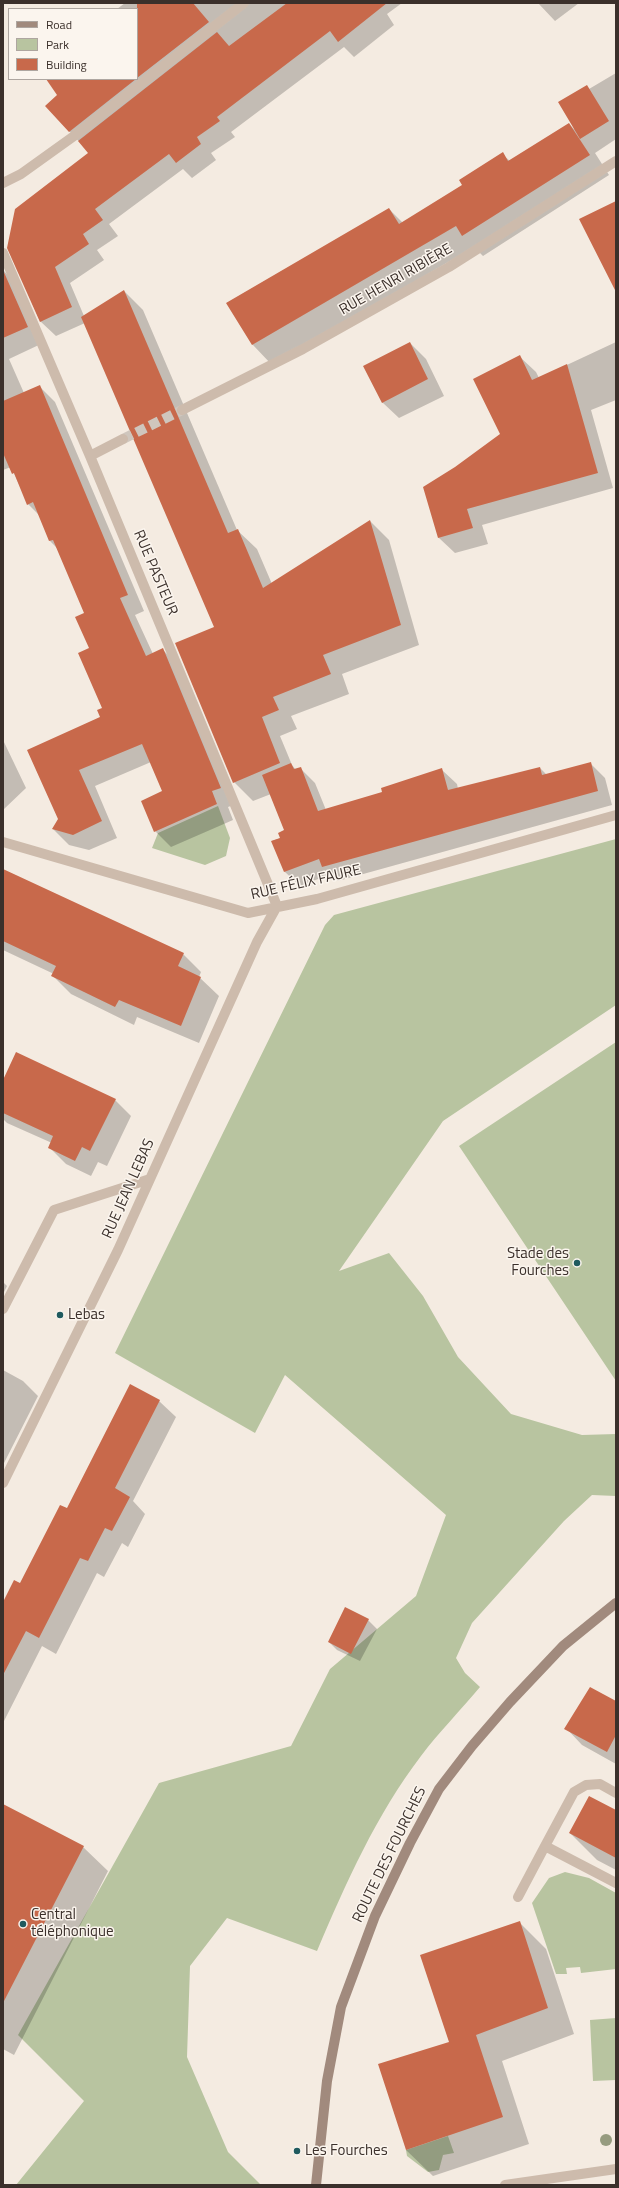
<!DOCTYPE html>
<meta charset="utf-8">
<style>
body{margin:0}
#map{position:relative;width:619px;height:2188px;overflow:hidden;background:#f4ebe1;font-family:"Titillium Web",sans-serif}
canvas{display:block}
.frame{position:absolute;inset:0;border:4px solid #3b302b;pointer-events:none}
.legend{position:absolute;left:8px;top:8px;width:130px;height:72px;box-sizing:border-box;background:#fbf5ee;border:1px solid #aea6a0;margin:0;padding:5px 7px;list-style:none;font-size:12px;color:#3b302b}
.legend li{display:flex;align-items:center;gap:8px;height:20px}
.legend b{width:20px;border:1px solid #aea6a0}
</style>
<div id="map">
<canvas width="619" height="2188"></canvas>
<div class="frame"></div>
<ul class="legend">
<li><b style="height:5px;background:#a18a7d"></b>Road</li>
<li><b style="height:11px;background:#b8c4a0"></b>Park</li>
<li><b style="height:11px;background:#c8694b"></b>Building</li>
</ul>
</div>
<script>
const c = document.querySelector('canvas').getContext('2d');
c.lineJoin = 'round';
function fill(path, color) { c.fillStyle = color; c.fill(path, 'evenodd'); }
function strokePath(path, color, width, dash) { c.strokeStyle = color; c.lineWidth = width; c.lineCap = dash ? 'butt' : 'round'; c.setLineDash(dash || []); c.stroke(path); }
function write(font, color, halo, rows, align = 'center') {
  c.font = font + ' "Titillium Web",sans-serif'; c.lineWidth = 3; c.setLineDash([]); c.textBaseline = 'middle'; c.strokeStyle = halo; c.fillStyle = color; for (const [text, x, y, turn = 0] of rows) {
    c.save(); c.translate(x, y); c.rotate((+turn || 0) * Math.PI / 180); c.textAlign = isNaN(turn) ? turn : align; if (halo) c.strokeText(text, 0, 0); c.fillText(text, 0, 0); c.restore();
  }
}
const green = new Path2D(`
 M218,806L230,838L226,856L205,865L152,848L158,833Z
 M616,839V1005L443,1121L339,1271L389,1253L423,1296L458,1357L511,1414L582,1435L616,1434V1496L592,1495L564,1521L472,1623L456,1658L465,1673L480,1687C461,1710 439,1732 421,1756C376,1815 346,1883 317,1951L227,1918L190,1966L187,2057L228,2152L261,2185H16L84,2101L18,2035L159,1783L291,1746L330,1669L416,1596L446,1515L285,1375L255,1433L115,1353L325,925L334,915Z
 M616,1042V1381L459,1146Z
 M565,1872L589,1878L616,1893V1969L581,1973L580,1967L566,1968L567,1974H556L532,1903L549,1878Z
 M616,2018V2080L593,2081L590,2020Z
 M448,2136L454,2153L443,2155L439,2170L428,2172L407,2156L406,2150Z`);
const shadow = new Path2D(`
 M125,3H402L387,14L394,25L354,57L344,47L231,132L235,137L211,153L216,160L192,178L183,169L109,224L118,236L97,250L104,260L70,283L84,316L124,291L143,310L237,530L257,549L272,584L370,521L389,540L419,645L342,674L349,694L291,716L297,729L280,736L292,765L296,770L300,768L315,783L326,810L383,793L442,770L457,784L458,789L540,768L547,775L590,763L605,778L612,805L338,881L331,874L300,886L285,872L272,841L281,838L286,831L271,794L253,801L234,782L215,627L85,323L56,336L40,321L8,248L90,153L69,131L58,95L47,79H137V9H117Z
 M538,3H579L555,21Z
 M616,73V139L595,153L609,175L483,256L474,247L272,365L253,345L227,303L389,209L403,223L463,185L502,154L510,161L569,124L574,129L589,89Z
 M4,271L19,287L43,343L9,359L24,393L39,386L55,402L144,611L135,615L153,654L163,650L179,666L236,804L228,807L233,820L171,847L155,831L163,791L151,762L95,786L117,838L89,850L69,845L53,829L59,819L28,751L101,717L103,708L85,614L59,550L50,541L40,516L28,504L11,467L3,470Z
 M616,342V400L591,410L613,488L482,525L488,544L455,553L439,538L456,468L501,434L520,357L536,372L539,378Z
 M410,343L426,359L444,396L399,418L382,402Z
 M3,740L26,788L3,810Z
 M3,870L183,954L201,972L199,977L219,996L199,1043L137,1017L134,1025L71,994L53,976L54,974L3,950Z
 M3,1082L115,1100L131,1116L107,1166L98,1162L91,1176L66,1164L50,1148L52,1143L7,1123L3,1119Z
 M3,1282L7,1286L3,1294Z
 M3,1370L23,1381L38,1396L3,1465Z
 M159,1401L176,1417L133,1501L145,1514L128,1547L122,1543L104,1577L97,1573L56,1654L42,1646L3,1723V1604L21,1584L67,1510Z
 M368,1620L377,1629L360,1661L337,1650L329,1642Z
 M616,1702V1764L582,1745L566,1728Z
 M3,1806L83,1847L108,1871L14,2055L3,2049Z
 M616,1812V1870L597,1860L570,1833Z
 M519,1922L546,1949L574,2034L502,2061L529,2144L433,2176L406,2150L450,2043Z`);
const building = new Path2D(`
 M137,3H193L209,22L137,78Z
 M287,3H387L338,42L330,31L217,117L220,121L197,137L201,144L176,163L169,154L95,209L103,220L83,234L89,244L55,267L72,307L40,322L7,248L15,209L88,153L78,141L217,32L229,46Z
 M46,79H136L69,132L45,106L57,95Z
 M587,85L609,121L580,139L558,102Z
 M569,123L590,155L462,236L456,226L252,345L226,303L389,208L399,224L462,185L459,180L503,152L508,161Z
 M616,201V292L579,219Z
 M3,270L28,327L3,338Z
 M124,290L228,533L238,529L263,588L370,520L401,625L323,655L331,674L273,697L279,710L262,717L280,763L233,783L175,643L214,627L81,317Z
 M410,342L428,379L382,403L363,366Z
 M520,355L532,380L567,364L598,473L467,509L473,528L438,538L423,487L455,467L500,434L473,379Z
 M40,385L128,595L120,598L146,656L163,648L221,788L212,791L217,804L154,832L141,801L162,791L142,744L79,770L102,821L73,835L52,829L58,819L27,750L100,717L97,710L102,708L78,653L89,648L75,617L84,613L53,540L49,541L33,502L27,505L14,473L12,474L3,453V401Z
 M591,762L598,791L322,867L319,859L284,872L271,841L280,838L278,833L284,830L262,775L291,763L294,769L301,767L318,811L382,792L381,788L442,768L448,790L540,767L542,775Z
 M3,869L184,953L178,966L201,977L181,1026L119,1000L115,1007L51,976L56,966L3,941Z
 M16,1052L116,1099L90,1151L82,1147L75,1161L48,1148L53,1136L3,1113V1080Z
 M130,1384L160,1400L115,1488L130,1497L112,1531L105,1528L88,1561L80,1558L39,1638L26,1631L3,1675V1602L14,1580L20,1583L60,1505L67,1508Z
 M345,1607L369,1619L351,1654L328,1642Z
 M590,1687L616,1701V1735L607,1752L564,1729Z
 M589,1796L616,1810V1858L569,1833Z
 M3,1804L84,1846L3,2003Z
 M520,1921L548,2008L476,2035L503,2117L406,2150L378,2064L449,2042L420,1955Z`);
const streetTunnel = new Path2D(`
 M123,439L182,410`);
const lane = new Path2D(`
 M616,1793L600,1784L586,1785L574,1792L545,1846L616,1883
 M518,1897L545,1846`);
const street = new Path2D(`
 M3,183L21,174L74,136L244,3
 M3,253L90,456L277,906
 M182,410L303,349L449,267L616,161
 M90,456L123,439
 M3,842L248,913L317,899L616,815
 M3,1309L54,1210L150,1179
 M3,1483L118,1250L257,942L277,906
 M505,2185L616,2169`);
const secondary = new Path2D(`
 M316,2185L327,2081L341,2007L375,1916L410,1843L439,1789L472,1746L510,1702L563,1646L616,1603`);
const trees = [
 [606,2140]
];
const markers = [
 [577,1263,4,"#1f5a5e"],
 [60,1315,4,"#1f5a5e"],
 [23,1924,4,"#1f5a5e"],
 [297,2151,4,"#1f5a5e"]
];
const streetNames = [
 ["RUE HENRI RIBIÈRE",396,280,-30],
 ["RUE PASTEUR",155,573,67],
 ["RUE FÉLIX FAURE",306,883,-13],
 ["RUE JEAN LEBAS",129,1189,-66],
 ["ROUTE DES FOURCHES",390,1855,-64]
];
const poiNames = [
 ["Stade des",569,1254,"right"],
 ["Fourches",569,1271,"right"],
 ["Lebas",68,1315],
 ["Central",31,1915],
 ["téléphonique",31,1932],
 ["Les Fourches",305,2151]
];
fill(green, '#b8c4a0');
fill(shadow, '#0003');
fill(building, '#c8694b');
strokePath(streetTunnel, '#cfc6bd', 10, [10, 5]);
strokePath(lane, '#cdbbac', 10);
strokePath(street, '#cdbbac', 10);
strokePath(secondary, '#a18a7d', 10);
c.fillStyle = '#969b7f';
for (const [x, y] of trees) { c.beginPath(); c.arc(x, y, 6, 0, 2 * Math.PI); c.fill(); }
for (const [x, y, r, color] of markers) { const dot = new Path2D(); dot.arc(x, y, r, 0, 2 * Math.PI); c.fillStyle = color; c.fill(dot); strokePath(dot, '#fbf5ee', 1.5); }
write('15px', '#3b302b', '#fbf5ee', streetNames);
write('15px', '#3b302b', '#fbf5ee', poiNames, 'left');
</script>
